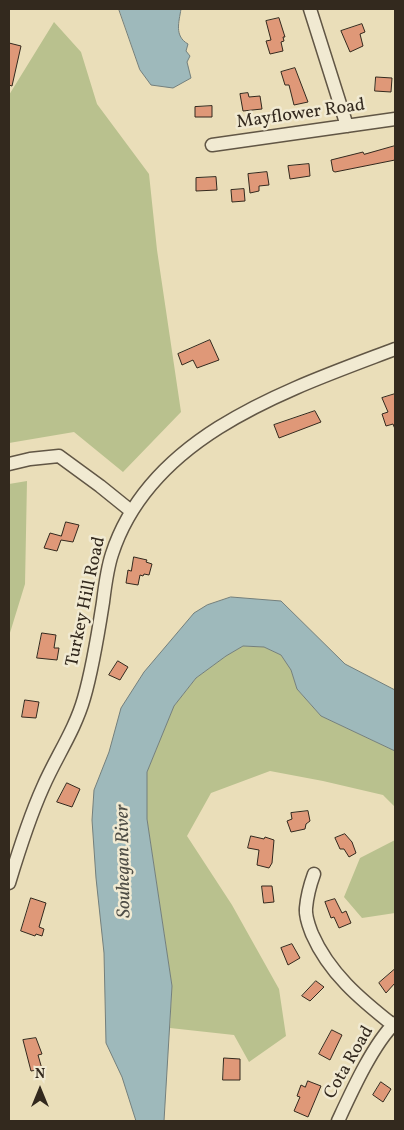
<!DOCTYPE html>
<style>
body{margin:0}
#map{position:relative;width:404px;height:1130px;overflow:hidden;background:#eadeb9;font-family:Vollkorn,serif}
canvas{display:block}
.frame{position:absolute;inset:0;border:10px solid #33291e;pointer-events:none}
.north{position:absolute;left:15px;top:1065px;width:50px;height:50px;-webkit-text-stroke:4px #f1ead2;paint-order:stroke;rotate:0deg;font-size:14px;font-weight:700;line-height:20px;text-align:center;color:#33291e}
.north::after{content:'';display:block;margin:auto;width:18px;height:22px;background:#33291e;clip-path:polygon(50% 0,100% 100%,50% 72%,0 100%)}
</style>
<div id="map">
<canvas width="404" height="1130"></canvas>
<div class="frame"></div>
<div class="north">N</div>
</div>
<script>
const c = document.querySelector('canvas').getContext('2d');
c.lineJoin = 'round';
function fill(path, color) { c.fillStyle = color; c.fill(path, 'evenodd'); }
function strokePath(path, color, width, dash) { c.strokeStyle = color; c.lineWidth = width; c.lineCap = dash ? 'butt' : 'round'; c.setLineDash(dash || []); c.stroke(path); }
function write(font, color, halo, rows, align = 'center') {
  c.font = font + ' Vollkorn,serif'; c.lineWidth = 5; c.setLineDash([]); c.textBaseline = 'middle'; c.strokeStyle = halo; c.fillStyle = color; for (const [text, x, y, turn = 0] of rows) {
    c.save(); c.translate(x, y); c.rotate((+turn || 0) * Math.PI / 180); c.textAlign = isNaN(turn) ? turn : align; if (halo) c.strokeText(text, 0, 0); c.fillText(text, 0, 0); c.restore();
  }
}
const green = new Path2D(`
 M54,22L81,52L97,104L149,174L157,250L181,412L123,472L74,432L9,443V95Z
 M27,481L25,584L9,636V484Z
 M243,646L264,647L281,655L291,670L297,689L321,716L395,751V807L383,795L323,781L270,771L211,793L187,836L232,905L279,989L286,1036L249,1062L234,1035L170,1028L172,986L147,819V772L174,706L196,678L226,656Z
 M395,840V913L362,918L344,897L360,858Z`);
const water = new Path2D(`
 M119,9H181C179,22 174,36 188,44L186,51L190,56L187,62L191,78L173,88L151,85L140,70Z
 M231,597L281,601L345,664L395,690V751L321,716L297,689L291,670L281,655L264,647L243,646L226,656L196,678L174,706L147,772V819L172,986L164,1121H136L122,1077L106,1043L104,953L96,878L92,820L94,790L109,752L121,708L144,672L194,613L207,605Z`);
const building = new Path2D(`
 M279,18L285,37H283L284,41L281,42L283,51L270,54L266,41L271,40L266,21Z
 M362,24L365,32L360,34L363,46L350,52L341,31Z
 M9,43L21,46L12,86L9,85Z
 M295,68L308,102L294,105L289,85H285L281,72Z
 M376,77L392,78L391,92L375,91Z
 M248,93L249,97L260,96L262,109L243,111L240,94Z
 M212,106V117H195V107Z
 M395,146V160L335,172L333,171L331,160L363,152L364,154Z
 M309,164L310,176L290,179L288,166Z
 M267,172L269,185L259,186V191L250,193L248,174Z
 M216,177L217,190L196,191V178Z
 M244,189L245,201L232,202L231,190Z
 M210,340L219,360L197,368L193,360L182,365L178,354Z
 M395,394V429L393,424L386,426L382,414L388,412L382,398Z
 M315,411L321,422L279,438L274,425Z
 M66,522L79,525L73,542L61,540L57,551L44,548L50,533L61,536Z
 M134,557L147,560L146,562L152,564L149,575L144,574L143,576L140,575L138,585L126,583L128,570L131,571Z
 M42,633L56,635L54,648H59L57,660L37,658Z
 M118,661L128,667L120,680L109,675Z
 M25,700L39,702L36,718L22,717Z
 M67,783L80,789L72,807L57,802Z
 M308,811L310,821L306,824L305,829L291,832L287,821L292,819L291,813Z
 M345,834L352,842L356,853L349,857L344,849H340L335,838Z
 M251,836L264,839L265,837L274,840L272,863L269,868L257,865L259,850L248,848Z
 M262,886H272L274,902L264,903Z
 M31,898L46,903L39,927L44,929L42,936L36,934L35,936L21,931Z
 M335,899L342,913L346,911L351,923L339,928L334,917L331,918L325,902Z
 M292,944L300,958L288,965L281,948Z
 M395,969V983L386,993L379,983Z
 M316,981L324,987L310,1001L302,996Z
 M332,1030L342,1035L330,1060L319,1054Z
 M36,1038L42,1054L38,1055L42,1069L31,1071L23,1040Z
 M224,1058L240,1059V1080H223Z
 M308,1081L321,1086L308,1117L294,1111L300,1097L297,1096L301,1085L305,1087Z
 M381,1082L391,1089L383,1102L373,1095Z`);
const minor = new Path2D(`
 M310,9L347,126
 M212,145L395,119
 M9,464L30,459L59,456L100,486L131,511
 M314,874C310,885 307,897 306,908C305,917 309,926 312,934C329,973 360,999 393,1025
 M9,883C19,850 29,818 43,787C56,757 75,730 84,698C93,667 98,634 103,602C105,586 107,569 112,554C151,434 290,389 395,349
 M338,1121C351,1093 373,1044 395,1023`);
const streetNames = [
 ["Mayflower Road",301,115,-8],
 ["Turkey Hill Road",87,602,-78],
 ["Cota Road",350,1063,-60]
];
const waterNames = [
 ["Souhegan River",125,861,-91]
];
fill(green, '#b9c18e');
fill(water, '#9eb9bb');
strokePath(water, '#737f7c', 1);
fill(building, '#df9878');
strokePath(building, '#33291e', 1);
strokePath(minor, '#615645', 15);
strokePath(minor, '#f1ead2', 12);
write('18px', '#33291e', '#f1ead2', streetNames);
write('italic 19px', '#4e4d45', '#f1ead2', waterNames);
</script>
